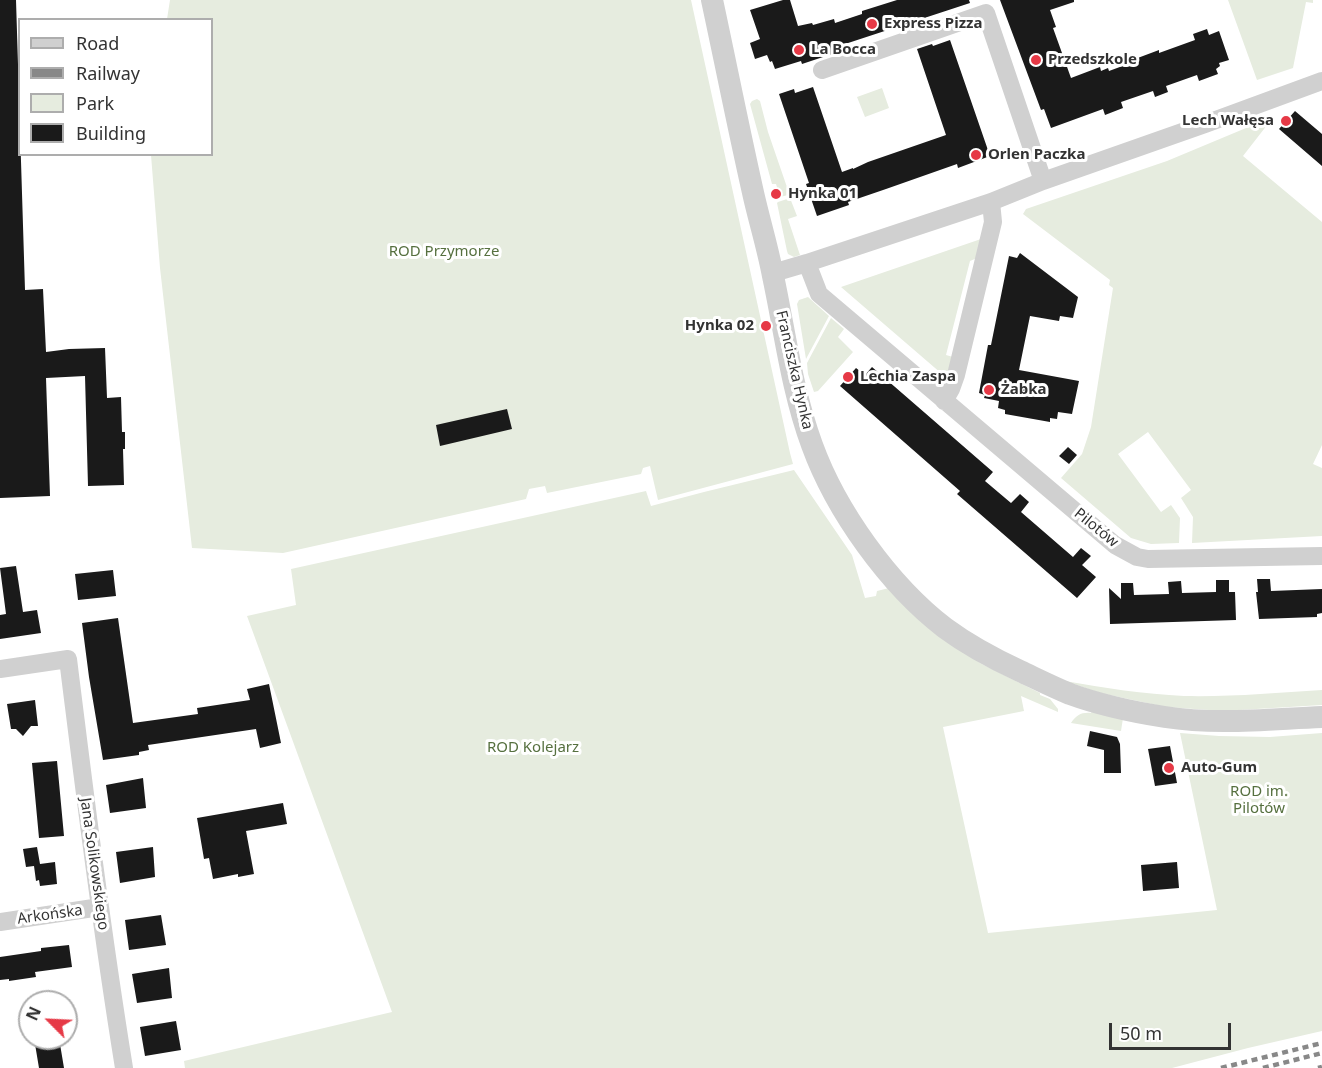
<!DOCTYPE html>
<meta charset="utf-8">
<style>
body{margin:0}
#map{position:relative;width:1322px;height:1068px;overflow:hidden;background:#fff;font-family:"Noto Sans",sans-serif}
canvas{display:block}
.legend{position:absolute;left:18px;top:18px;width:195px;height:138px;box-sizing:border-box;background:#fff;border:2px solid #adadad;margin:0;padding:8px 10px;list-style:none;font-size:18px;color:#333}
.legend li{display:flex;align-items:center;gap:12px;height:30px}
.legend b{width:30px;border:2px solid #adadad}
.north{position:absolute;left:18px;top:990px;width:60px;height:60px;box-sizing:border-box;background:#fff;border:2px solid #adadad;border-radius:50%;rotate:294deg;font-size:16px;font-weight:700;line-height:24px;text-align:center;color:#333}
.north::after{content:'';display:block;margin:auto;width:21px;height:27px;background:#e63946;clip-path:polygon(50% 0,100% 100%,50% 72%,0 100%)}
.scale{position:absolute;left:1109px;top:1023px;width:122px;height:27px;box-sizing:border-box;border:3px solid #333;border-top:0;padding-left:8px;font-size:18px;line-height:21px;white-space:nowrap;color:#333;-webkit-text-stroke:4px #fff;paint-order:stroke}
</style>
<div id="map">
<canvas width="1322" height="1068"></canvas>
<ul class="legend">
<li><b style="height:8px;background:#d0d0d0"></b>Road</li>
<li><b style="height:8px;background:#888"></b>Railway</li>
<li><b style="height:16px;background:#e6ecdf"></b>Park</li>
<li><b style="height:16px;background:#1a1a1a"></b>Building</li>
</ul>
<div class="north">N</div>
<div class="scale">50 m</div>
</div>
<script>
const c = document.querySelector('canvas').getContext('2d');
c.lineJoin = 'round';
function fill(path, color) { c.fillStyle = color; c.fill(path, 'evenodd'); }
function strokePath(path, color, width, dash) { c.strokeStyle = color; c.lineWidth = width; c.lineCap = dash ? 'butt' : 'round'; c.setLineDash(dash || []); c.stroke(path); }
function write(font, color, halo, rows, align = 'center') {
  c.font = font + ' "Noto Sans",sans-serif'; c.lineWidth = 6; c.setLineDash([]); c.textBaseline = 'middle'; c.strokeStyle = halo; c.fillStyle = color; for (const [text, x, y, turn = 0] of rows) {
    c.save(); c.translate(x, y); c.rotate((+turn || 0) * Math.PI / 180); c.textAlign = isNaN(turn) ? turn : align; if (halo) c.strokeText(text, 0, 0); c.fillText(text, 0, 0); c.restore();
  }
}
const green = new Path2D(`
 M170,0H691L790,453L793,464L658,500L650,466L643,468L641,474L547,493L545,486L529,489L526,499L283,553L192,548L160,268L151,155L212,154V20L167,19Z
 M1228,0H1313V3L1306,2L1293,68L1257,80Z
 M882,88L889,108L865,117L857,97Z
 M757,99L760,101L768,132L789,193L788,195L780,197L776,184H772L750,104L752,101Z
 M1270,118L1271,120L1243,156L1322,222V445L1313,464L1322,468V536L1192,543L1193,517L1181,498L1191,490L1148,432L1118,454L1161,512L1171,505L1180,518L1179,543L1151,544L1131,538L1061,478L1082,454L1091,427L1113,288L1109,285L1110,280L1023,214L1026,209L1167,161Z
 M790,198L797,216L788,219L800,255L794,257L788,254L787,251L777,203L778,202Z
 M981,239L977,258L970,261L946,355L953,357L950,371L942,374L841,287Z
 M808,297L829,316L806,359L797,304L799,300Z
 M831,318L844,329L838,337L853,352L818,391L814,392L808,374L807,363Z
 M794,470L852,555L865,598L876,596L877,591L889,588L980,663L1040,693V695L1050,699L1058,709V712L1021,696L1024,711L943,727L988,933L1217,910L1180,733L1219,736L1270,737L1322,733V1031L1248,1048L1172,1068H185L184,1061L392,1012L247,616L296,605L291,569L646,491L651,506L704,492Z
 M1065,681C1104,688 1144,694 1184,696C1230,697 1276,693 1322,690V705L1223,711L1166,707L1100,693Z
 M1092,711L1123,718L1121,731L1071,723C1076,715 1082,712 1091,713Z`);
const building = new Path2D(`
 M0,0H16L25,290L43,289L46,352L69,349L105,348L107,398L121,397L122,432H125V449H123L124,485L88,486L85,376L46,378L50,496L0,498Z
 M783,0H790L798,26L812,23L813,25L834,19L835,23L862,14V11L897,0H969L970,3L842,45L844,50L802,64L801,61L775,69L772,61L770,62L767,55L755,59L750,43L760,39L750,10Z
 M1000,0H1074V2L1050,10L1056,27L1053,28L1071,78L1100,67L1101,71L1108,68L1109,71L1136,61L1135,59L1159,50V53L1195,40L1193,34L1207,29L1209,35L1219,31L1229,60L1219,63L1220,66L1216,69L1218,74L1199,81L1197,75L1166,86L1168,92L1155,97L1153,91L1121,102L1123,108L1105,115L1103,109L1051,128L1044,109L1041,110Z
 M950,40L990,156L958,168L957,164L886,189L848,202L849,205L817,216L806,184L809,183L779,94L794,89L795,93L813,87L842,172L853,168V169L868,162L946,135L917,49L932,44L933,46Z
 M1295,111L1322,134V166L1279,129Z
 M1020,253L1078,297L1073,318L1060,316L1059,321L1030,316L1019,370L1079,381L1072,414L1058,412L1057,419L1050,418V422L1005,414V410L998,408L999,401L984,398L985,395L979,393L988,345H991L1009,256L1017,258Z
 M872,367L993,472L985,481L1011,503L1020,494L1029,502L1021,512L1073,557L1081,548L1091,556L1082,565L1096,577L1077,598L957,494L960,491L840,386L856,368L865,375Z
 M507,409L512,429L440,446L436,425Z
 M1068,447L1077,455L1069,464L1059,456Z
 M16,566L23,612L37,610L41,633L0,639V615L6,614L0,568Z
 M113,570L116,596L78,600L75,574Z
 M1257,579H1270L1271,591L1322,589V613L1317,614V617L1259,619L1256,592H1258Z
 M1216,580H1229V592H1235L1236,620L1110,624L1109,588L1121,599V583H1133L1134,595L1169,594L1168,582L1181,581L1182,593L1216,592Z
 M118,618L133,723L198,714L197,708L250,700L247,689L269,684L281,743L260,748L256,729L148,745L149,750L139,752V755L103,760L89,677L82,623Z
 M35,700L38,726H31L23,736L16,729H11L7,704Z
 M1090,731L1117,737L1120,744L1121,773H1104V750L1087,746Z
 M1170,746L1177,783L1155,786L1148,749Z
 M57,761L64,836L39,838L32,763Z
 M143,778L146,808L110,813L106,785Z
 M283,803L287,824L246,831L254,874L238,877V874L213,879L209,858L204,859L197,818Z
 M37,847L40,864L55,862L57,884L40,886L39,880L36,881L34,866L26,867L23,849Z
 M153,847L155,877L120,883L116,852Z
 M1177,862L1179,888L1143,891L1141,865Z
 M161,915L166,945L129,950L125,920Z
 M69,945L72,967L35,972L36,977L9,981V979L0,980V957L41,951V948Z
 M169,968L172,998L137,1003L132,974Z
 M176,1021L181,1050L145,1056L140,1027Z
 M34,1038H59L64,1068H39Z`);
const minor = new Path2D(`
 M822,70L986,13L1043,181
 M807,263L819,294L1115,545L1137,557L1148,559L1322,556
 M773,273L807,263L991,202L1043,181L1205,124L1322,81
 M944,401L951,389L956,375L993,222L991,202
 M0,669L68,659C85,796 102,932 124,1068
 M0,922L100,907`);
const tertiary = new Path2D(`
 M712,0C726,65 739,131 754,197C760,223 768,249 773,276C785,332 792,391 812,445C836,511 889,585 945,628C968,645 994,659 1020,671C1037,679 1053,687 1070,694C1100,705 1133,712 1165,717C1217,725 1270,719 1322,717`);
const rail = new Path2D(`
 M1221,1068L1322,1043
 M1263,1068L1322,1053
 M1318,1068L1322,1067`);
const markers = [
 [872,24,6,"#e63946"],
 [799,50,6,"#e63946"],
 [1036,60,6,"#e63946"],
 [1286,121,6,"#e63946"],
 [976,155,6,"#e63946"],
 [776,194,6,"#e63946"],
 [766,326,6,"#e63946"],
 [848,377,6,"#e63946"],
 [989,390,6,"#e63946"],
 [1169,768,6,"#e63946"]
];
const poiNames = [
 ["Express Pizza",884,24],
 ["La Bocca",811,50],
 ["Przedszkole",1048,60],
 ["Lech Wałęsa",1274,121,"right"],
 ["Orlen Paczka",988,155],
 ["Hynka 01",788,194],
 ["Hynka 02",754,326,"right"],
 ["Lechia Zaspa",860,377],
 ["Żabka",1001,390],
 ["Auto-Gum",1181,768]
];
const parkNames = [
 ["ROD Przymorze",444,252],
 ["ROD Kolejarz",533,748],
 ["ROD im.",1259,792],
 ["Pilotów",1259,809]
];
const streetNames = [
 ["Franciszka Hynka",794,370,77],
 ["Pilotów",1096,528,39],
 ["Jana Solikowskiego",94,864,82],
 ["Arkońska",50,915,-8]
];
fill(green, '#e6ecdf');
fill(building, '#1a1a1a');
strokePath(minor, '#d0d0d0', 18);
strokePath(tertiary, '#d0d0d0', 22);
strokePath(rail, '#888', 4.5, [6, 4.5]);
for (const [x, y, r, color] of markers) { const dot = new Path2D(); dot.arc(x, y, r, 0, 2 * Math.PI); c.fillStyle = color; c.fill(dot); strokePath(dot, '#fff', 2); }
write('bold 15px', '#333', '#fff', poiNames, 'left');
write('15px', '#56703f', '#fff', parkNames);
write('15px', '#333', '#fff', streetNames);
</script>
